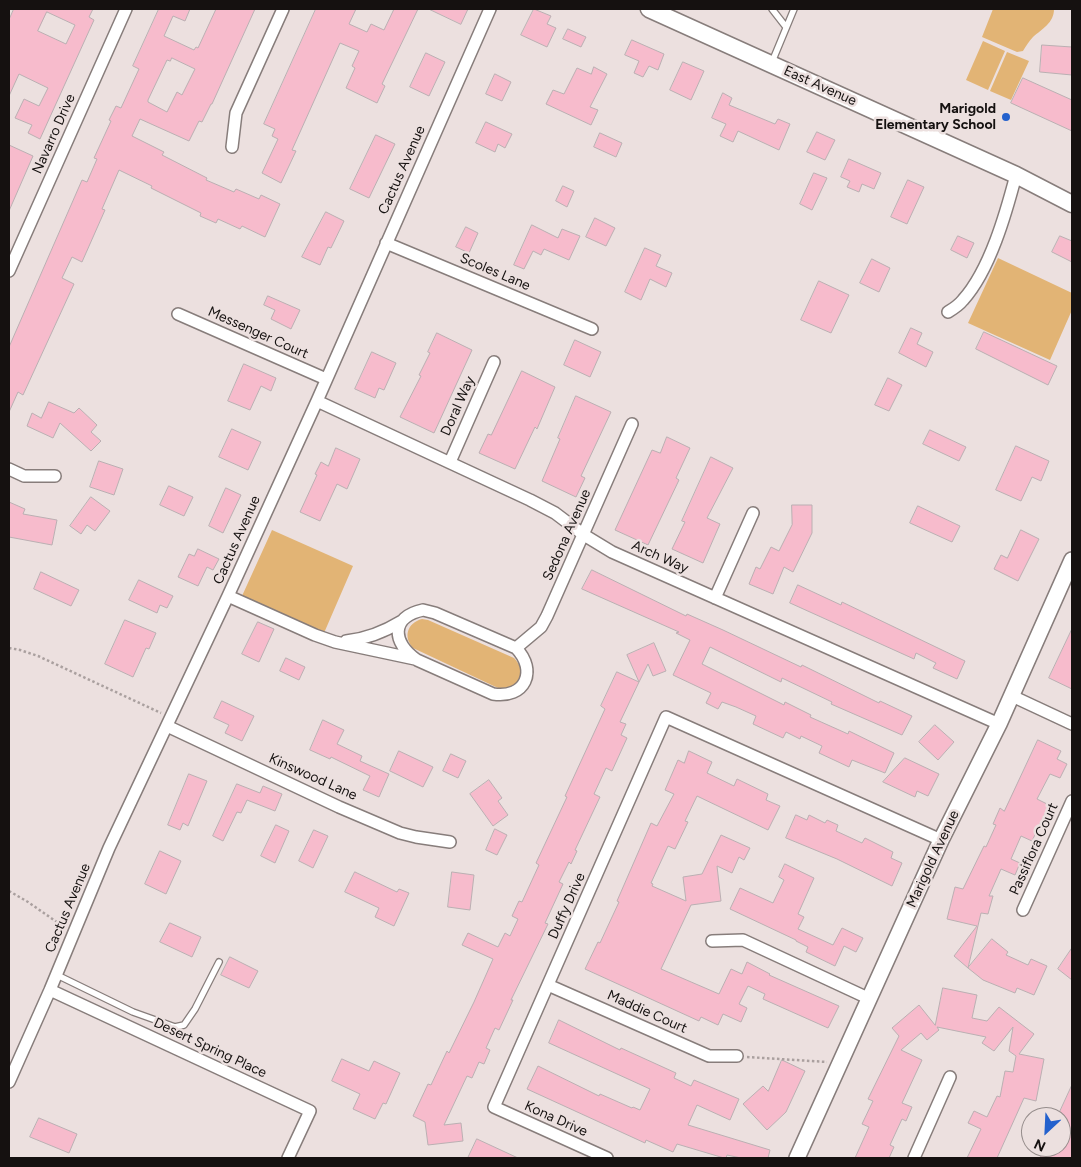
<!DOCTYPE html>
<style>
body{margin:0}
#map{position:relative;width:1081px;height:1167px;overflow:hidden;background:#ece0df;font-family:Figtree,sans-serif}
canvas{display:block}
.frame{position:absolute;inset:0;border:10px solid #151110;pointer-events:none}
.north{position:absolute;left:1021px;top:1107px;width:50px;height:50px;box-sizing:border-box;background:#ece0df;border:1px solid #968d8c;border-radius:50%;rotate:205deg;font-size:14px;font-weight:700;line-height:20px;text-align:center;color:#151110}
.north::after{content:'';display:block;margin:auto;width:18px;height:22px;background:#2461cd;clip-path:polygon(50% 0,100% 100%,50% 72%,0 100%)}
</style>
<div id="map">
<canvas width="1081" height="1167"></canvas>
<div class="frame"></div>
<div class="north">N</div>
</div>
<script>
const c = document.querySelector('canvas').getContext('2d');
c.lineJoin = 'round';
function fill(path, color) { c.fillStyle = color; c.fill(path, 'evenodd'); }
function strokePath(path, color, width, dash) { c.strokeStyle = color; c.lineWidth = width; c.lineCap = dash ? 'butt' : 'round'; c.setLineDash(dash || []); c.stroke(path); }
function write(font, color, halo, rows, align = 'center') {
  c.font = font + ' Figtree,sans-serif'; c.lineWidth = 5; c.setLineDash([]); c.textBaseline = 'middle'; c.strokeStyle = halo; c.fillStyle = color; for (const [text, x, y, turn = 0] of rows) {
    c.save(); c.translate(x, y); c.rotate((+turn || 0) * Math.PI / 180); c.textAlign = isNaN(turn) ? turn : align; if (halo) c.strokeText(text, 0, 0); c.fillText(text, 0, 0); c.restore();
  }
}
const green = new Path2D(`
 M993,9H1054C1054,23 1042,29 1033,37C1029,41 1026,46 1023,51L1017,52L982,37Z
 M983,41L1005,51L988,90L966,80Z
 M1007,52L1029,61L1011,100L990,91Z
 M998,258L1072,293V310L1050,360L968,323Z
 M272,530L353,566L324,633L242,596Z
 M422,619L428,620L514,658C529,673 518,693 498,688L413,648C403,637 407,623 422,619Z`);
const building = new Path2D(`
 M14,9H93L89,17L94,20L40,139L28,133L32,125L15,118L24,99L39,106L48,88L19,74L9,96V20ZM47,12L75,25L66,44L38,31Z
 M159,9H190L185,21L173,16L164,36L194,50L196,47L198,48L216,9H255L212,104H211L202,122L199,121L189,141L140,119L132,136L164,152L162,155L207,178L206,180L234,192L236,189L259,199L261,195L280,204L265,237L242,226L240,229L218,219L216,223L200,216L201,213L151,188L152,186L119,170L102,209L105,210L82,262L72,257L62,278L74,284L23,395L18,392L9,412V347L82,180L87,182L97,159L94,158L111,121L109,120L116,106L121,108L139,69L133,66ZM172,58L195,69L182,95L177,92L167,112L148,102V100L167,60L170,61Z
 M316,9H356L349,24L367,32L371,24L384,30L394,9H418L382,84L385,86L377,103L346,88L355,68L352,66L359,51L340,43L292,150L296,151L281,183L262,173L278,139L272,136L275,129L264,124Z
 M429,9H468L461,24Z
 M534,9L551,16L547,24L556,28L547,47L521,35Z
 M568,29L586,37L581,47L563,39Z
 M632,40L664,54L658,70L649,66L643,77L634,73L639,61L625,55Z
 M1042,45L1072,47V75L1040,72Z
 M426,53L445,62L429,96L410,87Z
 M683,62L704,71L691,100L670,90Z
 M594,67L607,74L590,107L598,110L591,125L546,104L553,90L564,94L577,68L591,74Z
 M495,74L511,82L502,101L486,94Z
 M1023,78L1072,100V131L1011,103Z
 M723,93L732,98L729,105L775,124L778,119L790,124L779,150L738,131L733,142L720,136L726,124L712,118Z
 M486,122L512,134L505,148L498,144L495,152L476,143Z
 M817,132L835,140L825,160L807,152Z
 M600,133L622,143L616,157L594,147Z
 M376,135L395,144L369,198L350,189Z
 M9,145L33,156L9,211Z
 M849,159L881,173L874,189L862,184L859,192L847,187L850,181L841,177Z
 M814,173L827,178L812,210L800,204Z
 M908,180L924,187L907,224L891,217Z
 M563,186L574,191L567,207L556,201Z
 M326,212L344,221L331,248L328,247L320,265L302,257Z
 M595,218L615,228L606,246L586,237Z
 M532,225L558,238L562,229L580,236L569,260L544,249L541,255L533,251L524,269L514,265Z
 M466,227L478,233L469,253L456,247Z
 M958,236L974,243L967,258L951,250Z
 M1060,236L1072,241V262L1052,252Z
 M645,248L661,255L656,266L672,273L666,287L650,279L641,300L625,292Z
 M872,259L890,268L879,292L860,283Z
 M819,281L849,295L831,333L801,320Z
 M268,296L300,310L291,329L271,319L275,310L264,305Z
 M911,328L922,333L917,344L933,352L926,367L899,353Z
 M984,332L1057,366L1048,385L976,349Z
 M437,333L472,350L434,433L400,417L421,376L419,375L430,353L428,352Z
 M575,340L601,352L590,377L564,365Z
 M372,352L396,363L384,390L379,388L375,398L355,389Z
 M244,364L276,378L271,391L261,386L250,410L228,401Z
 M522,371L555,387L537,429L535,427L515,469L479,453L488,434L491,435Z
 M888,378L902,385L889,411L875,405Z
 M576,396L611,412L581,476L585,478L576,497L542,481L560,439L558,438Z
 M49,402L74,413L79,408L97,425L91,432L101,441L91,451L60,423L53,438L27,426L32,413L41,418Z
 M232,429L261,442L248,470L219,457Z
 M930,430L966,447L959,461L923,444Z
 M667,437L690,448L676,478L679,480L648,545L615,530L652,450L660,453Z
 M1016,446L1049,461L1041,481L1032,477L1021,501L996,490Z
 M336,448L360,459L347,489L337,484L320,521L300,512L317,475L315,474L321,462L328,466Z
 M711,457L733,468L707,518L720,524L703,563L672,549L685,522L682,521Z
 M99,461L123,469L114,495L90,487Z
 M169,486L193,497L184,516L160,505Z
 M226,488L241,495L223,533L209,526Z
 M91,497L110,511L95,531L87,525L81,534L70,526Z
 M9,502L25,509L23,514L57,520L52,545L9,537Z
 M792,505H812V533L793,572L784,567L773,594L749,584L756,567L760,569L771,547L779,551L792,525Z
 M918,506L960,526L952,542L910,523Z
 M1021,530L1039,539L1018,581L994,569L1001,555L1007,558Z
 M198,549L219,559L213,570L207,567L198,586L178,577L189,554L194,556Z
 M592,570L686,616L687,614L723,630L801,667L802,665L879,703L880,701L912,716L902,735L831,704L832,702L782,678L781,682L710,647L702,664L784,705L785,702L811,715L810,717L848,734L849,731L894,753L885,773L852,760L849,767L819,753L822,746L801,736L800,739L786,732L783,738L753,724L756,716L736,707L722,702L718,709L706,703L711,693L673,675L690,640L676,633L679,632L582,589Z
 M41,572L79,590L71,606L34,589Z
 M139,580L173,596L167,608L160,605L157,613L129,600Z
 M798,585L841,605L842,602L965,661L957,679L933,668L936,663L916,653L914,659L790,603Z
 M125,620L156,633L149,649L146,648L133,677L105,664Z
 M258,622L274,629L259,662L242,654Z
 M1072,629V689L1049,678Z
 M654,643L666,671L653,676L648,664L639,682L627,655Z
 M286,658L305,667L299,680L280,671Z
 M617,672L639,682L620,722L626,724L621,735L627,738L612,771L606,768L594,794L600,797L575,850L577,851L571,864L569,862L559,882L563,884L545,923L548,924L511,1000H513L499,1030L495,1028L486,1048L490,1050L484,1064L479,1062L472,1078L467,1076L444,1125L461,1123L463,1141L428,1145L425,1122L413,1116L428,1084L431,1085L447,1051L449,1053L474,1002L493,959L462,945L468,933L498,947L505,933L510,936L518,919L512,916L519,901L522,902L539,865L536,863L567,797L565,796L605,709L601,706Z
 M222,701L254,716L242,741L225,733L229,725L214,718Z
 M323,720L344,730L337,744L362,756L360,761L389,774L379,797L363,790L370,776L331,757L330,759L310,750Z
 M935,725L954,742L938,760L919,742Z
 M1038,740L1061,751L1057,759L1067,764L1060,778L1050,774L1037,799L1049,805L1032,841L1021,836L1011,859L1020,863L1015,875L1001,869L989,896H993L988,914L981,913L968,968L954,956L977,926L947,919L955,887L963,889L984,846L986,847L996,825L993,824L1000,808L1004,811Z
 M399,751L433,767L423,787L390,771Z
 M689,751L712,762L707,773L734,786L737,779L768,794L766,800L780,806L768,830L697,796L685,821L688,822L675,849L668,846L651,883L653,884L652,886L686,901L683,877L702,874L721,835L750,848L744,860L739,857L732,873L717,866L721,901L691,905L661,969L719,994L731,969L742,974L747,962L770,974L769,975L839,1006L828,1028L763,999L765,994L748,986L739,1004L747,1008L741,1022L723,1014L718,1025L701,1017L699,1021L585,969L598,942L600,943L619,902L617,901L651,823L657,826L674,794L665,790L678,760L684,763Z
 M451,754L466,761L458,778L443,771Z
 M905,758L939,774L928,796L917,791L915,797L883,782Z
 M189,774L207,781L188,826L183,823L180,830L168,825Z
 M489,780L502,798L498,801L508,815L493,826L470,794Z
 M237,784L260,793L263,786L282,794L275,811L247,800L241,813L237,812L223,841L213,836Z
 M796,815L807,820L809,815L825,823L827,820L838,825L836,831L862,843L865,838L893,852L891,858L902,863L892,886L837,859L786,838Z
 M276,825L289,831L275,863L261,856Z
 M495,829L507,835L497,855L486,850Z
 M314,830L328,836L313,868L299,861Z
 M160,851L181,861L166,894L145,884Z
 M785,864L814,878L798,914L804,917L798,929L833,945L842,928L863,938L856,952L844,946L835,966L806,952L808,947L796,941V940L730,909L740,888L773,903L784,880L779,877Z
 M355,872L397,892L399,889L409,893L394,926L375,917L379,908L345,892Z
 M452,872L474,875L470,910L448,907Z
 M170,923L201,937L192,957L160,942Z
 M992,939L1008,952L1006,955L1028,965L1031,959L1047,966L1034,995L1017,988L1015,993L983,980L968,968Z
 M1072,948V980L1058,969Z
 M230,957L258,971L249,988L221,975Z
 M943,988L977,995L972,1018L987,1021L999,1007L1034,1034L1019,1054L1044,1059L1036,1101L1024,1098L997,1158H967L981,1129L968,1123L974,1111L987,1117L997,1096L1000,1097L1005,1071L1013,1072L1016,1056L1009,1051L1013,1027L994,1051L982,1043L986,1037L937,1027L939,1030L927,1040L921,1033L901,1050L922,1060L902,1103L912,1107L906,1121L902,1119L890,1145L894,1147L889,1158H855L869,1127L862,1124L873,1101L868,1099L899,1036L892,1028L919,1005L935,1025Z
 M559,1020L620,1050L621,1048L676,1073L674,1078L691,1086L694,1080L739,1099L730,1120L697,1105L688,1125L770,1150L768,1158H741L727,1155L726,1158H724L677,1144L673,1152L646,1140L645,1143L527,1089L538,1066L599,1096L600,1094L632,1108L633,1107L640,1110L650,1089L549,1043Z
 M342,1059L369,1071L374,1061L400,1073L386,1104L383,1103L375,1119L353,1109L360,1094L332,1081Z
 M782,1060L805,1071L786,1112L767,1130L743,1104L763,1086L768,1091Z
 M1072,1085V1158H1040L1045,1147H1061V1117L1058,1116Z
 M39,1118L77,1134L69,1153L30,1137Z
 M477,1139L518,1158H468Z`);
const path = new Path2D(`
 M9,648L20,650L38,656L161,713
 M9,891L28,902L64,927
 M747,1057L827,1062`);
const service = new Path2D(`
 M772,9L786,27
 M772,62L794,9
 M57,975L133,1012L175,1027L184,1025L195,1009L219,962`);
const minor = new Path2D(`
 M232,147L236,113L283,9
 M386,243L592,329
 M9,271L126,9
 M948,312C953,309 959,305 963,300C990,270 1006,213 1016,175
 M178,314L326,379
 M317,401L530,500L555,513L584,535L612,552L999,724
 M450,462L494,362
 M9,469L24,476H55
 M228,596L315,635L335,642L415,659
 M715,598L753,513
 M423,610L435,613L516,648C538,671 525,699 493,694L417,660C392,643 390,617 423,610Z
 M346,641C367,639 384,632 402,621
 M516,648L541,627L547,616L632,424
 M1012,696L1072,724
 M167,726L339,807L400,833L416,837L450,842
 M1023,910L1072,801
 M712,941L743,940L870,999
 M548,985L709,1056H737
 M50,990L310,1111L288,1158
 M9,1082L50,990L109,848L228,596L317,401L490,9
 M607,1158L494,1107L666,717L941,840
 M914,1158L950,1077`);
const tertiary = new Path2D(`
 M797,1158L941,840L999,724L1072,560`);
const secondary = new Path2D(`
 M649,9L1016,175L1072,204`);
const markers = [
 [1006,117,5,"#2461cd"]
];
const streetNames = [
 ["East Avenue",820,86,24],
 ["Navarro Drive",54,134,-66],
 ["Cactus Avenue",402,170,-66],
 ["Scoles Lane",495,272,23],
 ["Messenger Court",258,333,24],
 ["Doral Way",458,406,-66],
 ["Sedona Avenue",567,535,-66],
 ["Cactus Avenue",237,540,-66],
 ["Arch Way",660,557,24],
 ["Kinswood Lane",313,777,24],
 ["Passiflora Court",1034,849,-66],
 ["Marigold Avenue",933,859,-65],
 ["Duffy Drive",567,906,-66],
 ["Cactus Avenue",68,908,-67],
 ["Maddie Court",647,1012,24],
 ["Desert Spring Place",210,1048,25],
 ["Kona Drive",556,1119,24]
];
const poiNames = [
 ["Marigold",996,109],
 ["Elementary School",996,125]
];
fill(green, '#e2b475');
fill(building, '#f7bbcc');
strokePath(building, '#baafb2', 1);
strokePath(service, '#877d7b', 8);
strokePath(minor, '#877d7b', 14);
strokePath(tertiary, '#877d7b', 18);
strokePath(secondary, '#877d7b', 19);
strokePath(path, '#aaa09f', 2.5, [2.5, 2.5]);
strokePath(service, '#fff', 5.5);
strokePath(minor, '#fff', 11);
strokePath(tertiary, '#fff', 15);
strokePath(secondary, '#fff', 16);
for (const [x, y, r, color] of markers) { const dot = new Path2D(); dot.arc(x, y, r, 0, 2 * Math.PI); c.fillStyle = color; c.fill(dot); strokePath(dot, '#ece0df', 2); }
write('14px', '#151110', '#ece0df', streetNames);
write('bold 14px', '#151110', '#ece0df', poiNames, 'right');
</script>
